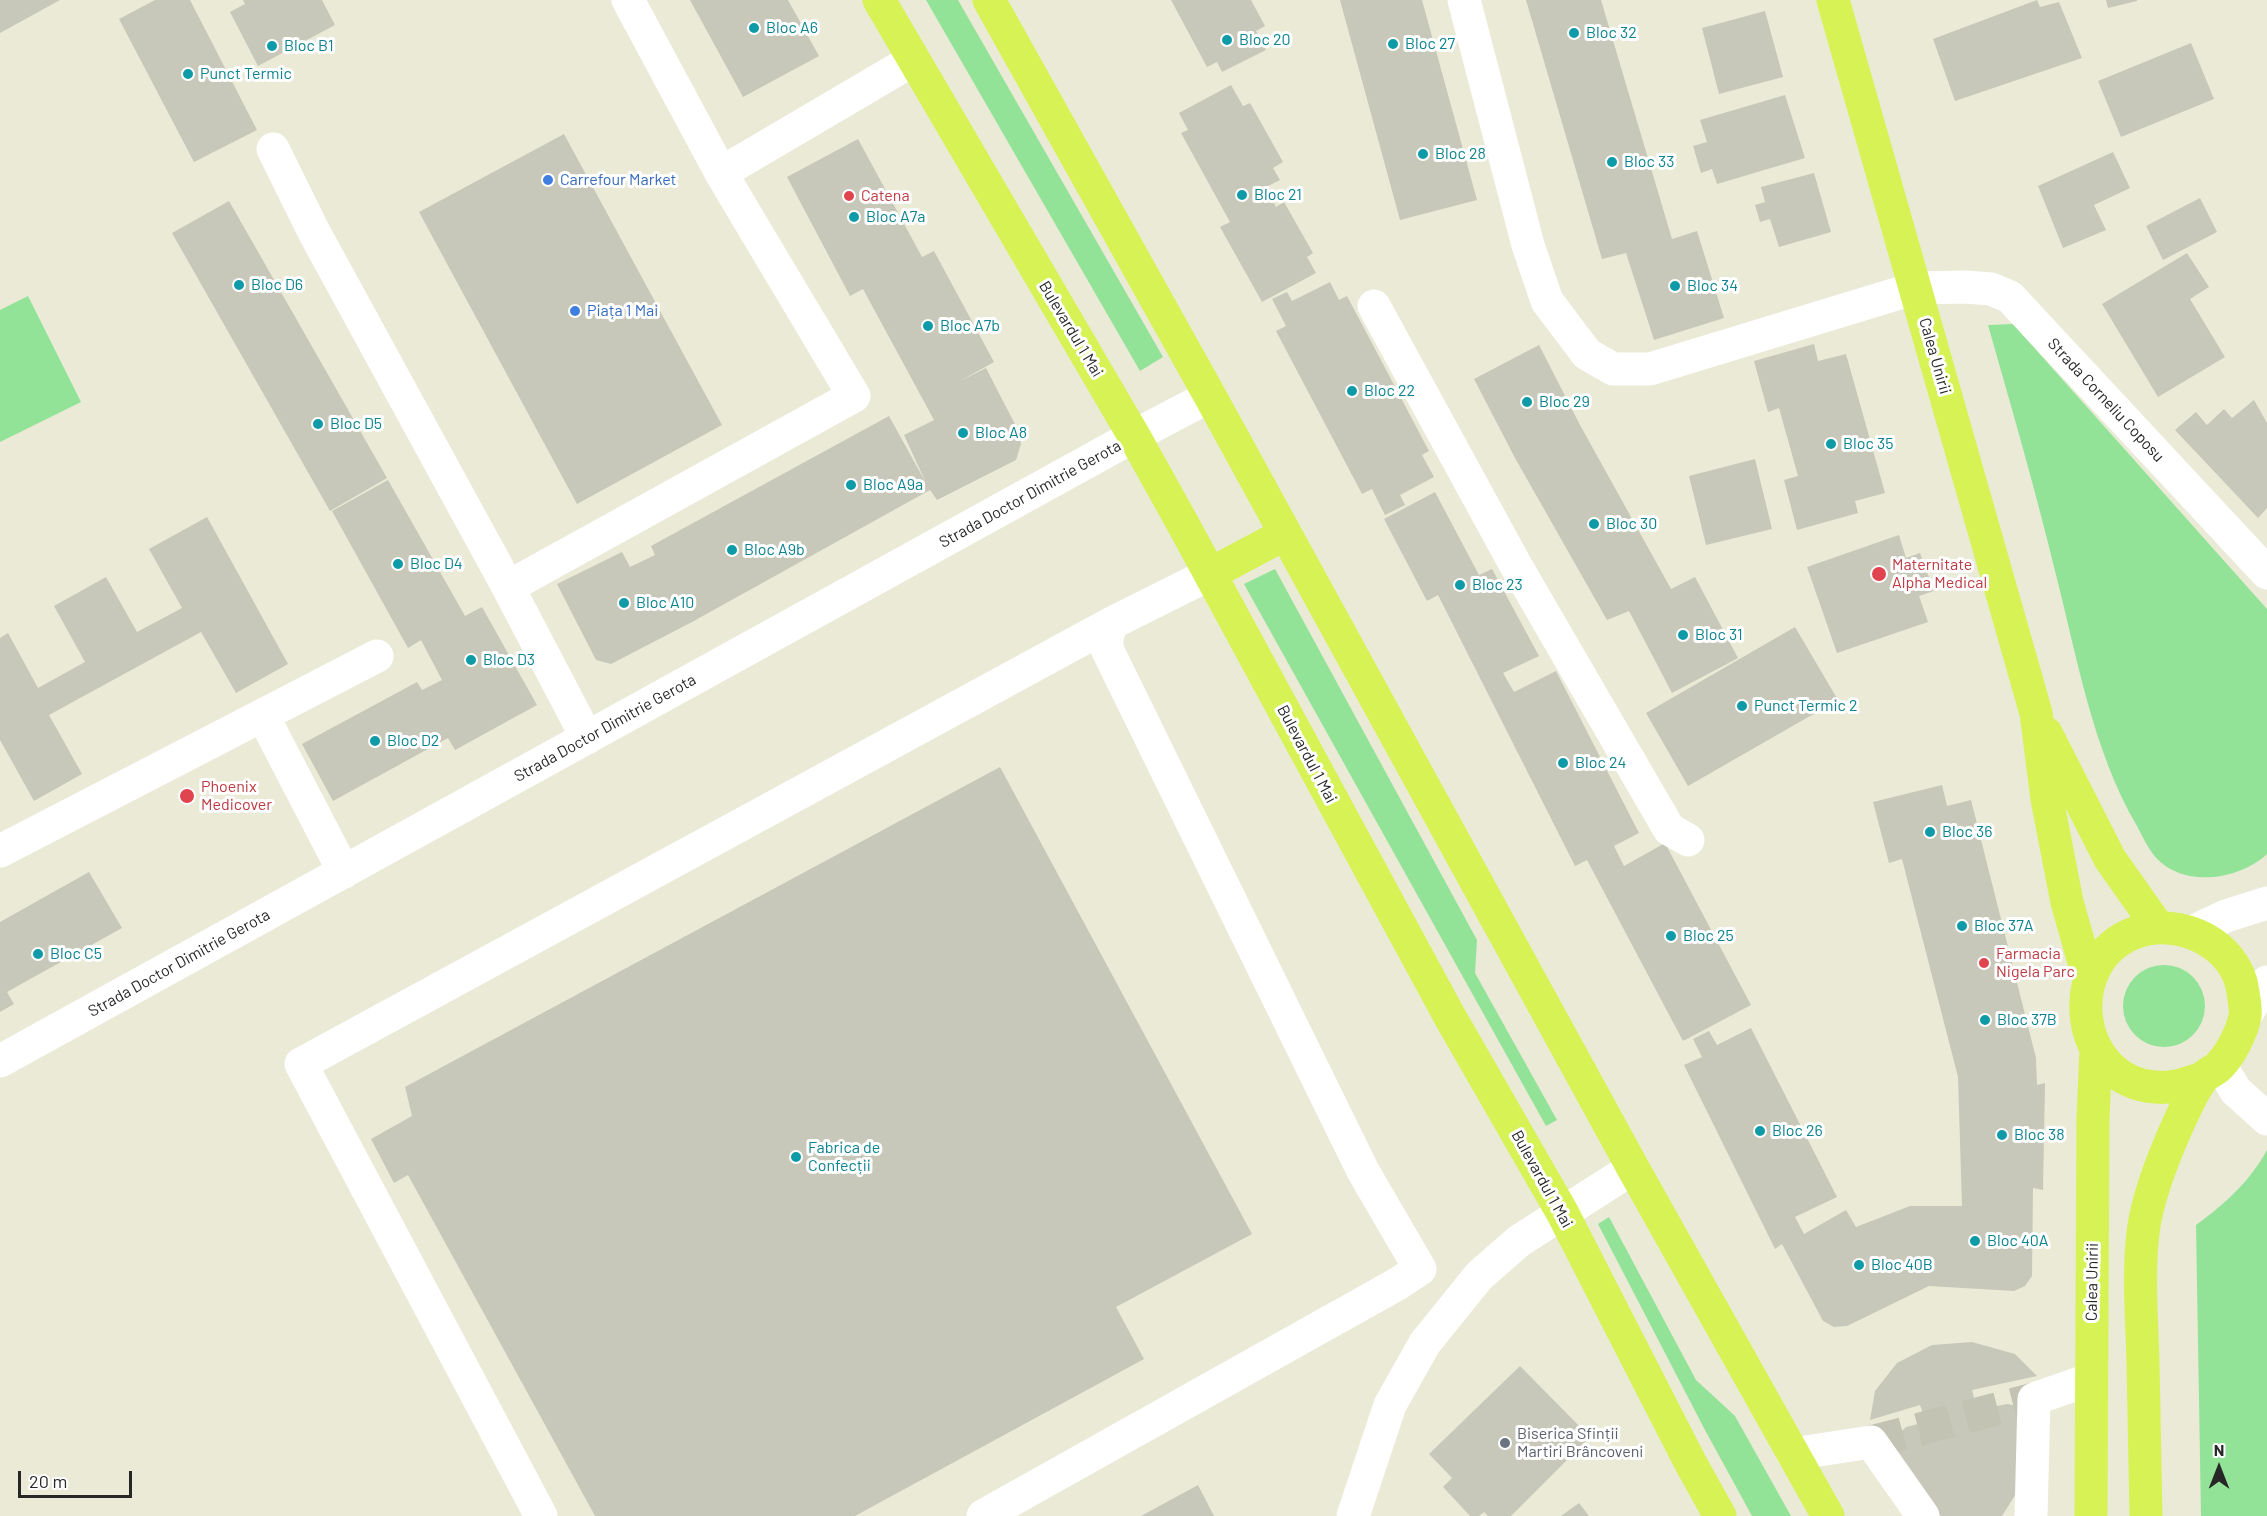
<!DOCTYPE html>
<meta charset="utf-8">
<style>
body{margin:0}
#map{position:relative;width:2267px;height:1516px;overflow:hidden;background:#eaead7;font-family:Barlow,sans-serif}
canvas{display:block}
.north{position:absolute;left:2189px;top:1438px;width:60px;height:60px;-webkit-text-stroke:4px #fff;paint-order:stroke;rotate:0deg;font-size:16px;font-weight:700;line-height:24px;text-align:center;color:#272727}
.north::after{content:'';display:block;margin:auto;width:21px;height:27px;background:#272727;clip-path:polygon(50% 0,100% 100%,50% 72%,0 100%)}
.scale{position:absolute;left:18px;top:1471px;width:114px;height:27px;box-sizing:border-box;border:3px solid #272727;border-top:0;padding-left:8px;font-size:18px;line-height:21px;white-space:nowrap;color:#272727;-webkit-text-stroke:4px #fff;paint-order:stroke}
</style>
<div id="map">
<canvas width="2267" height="1516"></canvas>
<div class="north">N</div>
<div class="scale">20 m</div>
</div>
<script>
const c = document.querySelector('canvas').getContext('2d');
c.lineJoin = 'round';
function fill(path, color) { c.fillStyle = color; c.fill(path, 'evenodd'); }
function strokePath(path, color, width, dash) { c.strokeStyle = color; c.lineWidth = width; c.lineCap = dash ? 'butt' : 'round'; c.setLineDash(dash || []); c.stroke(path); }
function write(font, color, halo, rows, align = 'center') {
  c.font = font + ' Barlow,sans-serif'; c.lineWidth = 6; c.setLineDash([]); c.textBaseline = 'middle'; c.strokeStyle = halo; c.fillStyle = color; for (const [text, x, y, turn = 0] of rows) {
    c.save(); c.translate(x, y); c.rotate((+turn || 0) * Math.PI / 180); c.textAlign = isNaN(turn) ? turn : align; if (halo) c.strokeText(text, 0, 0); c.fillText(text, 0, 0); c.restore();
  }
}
const green = new Path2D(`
 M926,0H958L1163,357L1140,371Z
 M28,296L81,402L0,442V310Z
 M2013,324L2267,609V854C2238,881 2180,889 2153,854C2146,845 2142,835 2137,826C2092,749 2077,656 2055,571C2035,488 2011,406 1988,325Z
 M1275,569L1477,940L1475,973L1557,1120L1546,1126L1244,584Z
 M2123 1006a41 41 0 1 1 82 0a41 41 0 1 1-82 0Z
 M2267,1150V1516H2201L2196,1225C2224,1205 2251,1180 2267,1150Z
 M1609,1217L1696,1380L1735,1416L1791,1516H1752L1705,1430L1598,1224Z`);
const building = new Path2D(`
 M0,0H60L0,33Z
 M155,0H190L257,130L194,162L119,19Z
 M243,0H322L335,25L258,66L230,12L245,4Z
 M690,0H788L819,56L743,97Z
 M1171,0H1251L1265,26L1256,31L1266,50L1222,72L1217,62L1207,67Z
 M1340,0H1422L1477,200L1400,220Z
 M1526,0H1601L1672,239L1697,231L1724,318L1654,340L1626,253L1602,259Z
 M2037,0L2040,7L2059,2L2082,58L1955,101L1933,39Z
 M2106,0H2137V1L2108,8Z
 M1765,11L1783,77L1719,94L1702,28Z
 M2191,43L2214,99L2121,137L2098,81Z
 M1231,85L1243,106L1250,103L1283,162L1273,168L1280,180L1266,187L1276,207L1284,202L1313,253L1307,257L1316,273L1262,302L1220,227L1230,222L1181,133L1188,130L1179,113Z
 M1785,95L1805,158L1717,184L1712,169L1701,173L1693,146L1707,142L1700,120Z
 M564,134L722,425L577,504L419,212Z
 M858,139L922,257L934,251L994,362L960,381L986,368L1018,430L1021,444L1016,460L937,500L930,490L692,622L611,664L596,660L557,584L622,552L630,567L655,555L651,546L889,416L926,483L904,435L934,420L863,289L850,296L787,177Z
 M2113,152L2130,188L2094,205L2106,230L2063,248L2038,186Z
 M1814,173L1831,232L1779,247L1770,219L1760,222L1755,205L1765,202L1761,187Z
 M2200,198L2217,232L2163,260L2146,226Z
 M229,201L387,478L330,511L172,233Z
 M2187,253L2209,287L2190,299L2225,357L2158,397L2102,304Z
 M1330,282L1339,300L1347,296L1429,451L1422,455L1434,477L1400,495L1405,505L1385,515L1372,489L1362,494L1276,331L1286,326L1272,299L1287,292L1292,301Z
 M1814,344L1818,361L1846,354L1885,493L1855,501L1858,513L1797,530L1784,480L1798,476L1779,408L1768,412L1754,361Z
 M1539,345L1580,425L1671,589L1695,577L1738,658L1672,693L1629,611L1607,620L1515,458L1474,379Z
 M2254,400L2267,423V508L2258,518L2175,430L2196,412L2207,425L2224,409L2232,418Z
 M1755,459L1772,529L1706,545L1689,476Z
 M388,480L465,616L482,607L537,705L455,750L448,738L333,801L302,744L417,682L422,690L442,680L421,640L408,648L332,511Z
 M1435,492L1479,575L1492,569L1539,656L1503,673L1514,692L1556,671L1639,833L1614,846L1624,866L1665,843L1751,1005L1683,1041L1587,860L1575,866L1438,595L1427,601L1384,519Z
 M207,517L288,664L236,693L201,632L49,715L82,774L34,801L0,740V638L8,633L38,688L85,662L54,606L106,577L137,632L182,608L149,549Z
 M1899,535L1906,558L1920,553L1934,591L1919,596L1928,622L1837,653L1807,567Z
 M1795,627L1838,700L1688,786L1646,713Z
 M1000,767L1252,1234L1116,1307L1144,1359L855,1516H595L408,1175L394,1183L371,1139L412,1116L405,1087Z
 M1942,785L1947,806L1971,800L2036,1058L2037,1085L2045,1083L2043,1190L2033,1188L2032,1276L2025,1286L2014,1291L1929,1286L1847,1326L1834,1327L1823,1321L1782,1244L1775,1249L1684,1065L1702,1057L1693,1039L1709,1031L1717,1045L1751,1028L1837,1197L1795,1217L1804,1234L1846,1210L1856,1227L1910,1206H1962L1958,1077L1902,859L1889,863L1873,802Z
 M89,872L122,928L7,992L14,1004L0,1012V922Z
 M1972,1342L2015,1354L2037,1376L1972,1390L1977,1410L2007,1404L2032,1408L2019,1489L2002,1516H1941L1925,1506L1886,1446L1906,1427L1926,1422L1920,1405L1870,1420L1875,1391L1897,1363L1932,1345Z
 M1520,1366L1590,1437L1511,1516H1488L1484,1512L1479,1516H1470L1443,1487L1452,1478L1429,1454Z
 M1198,1485L1214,1516H1141Z
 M1579,1503L1589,1516H1561Z`);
const minorTunnel = new Path2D(`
 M1871,1442L2034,1399`);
const minor = new Path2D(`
 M1464,0L1528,245L1547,301L1587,354L1613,369H1650L1916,288L1966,287L1991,289L2010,297L2267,573
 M273,149L314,232L508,587L587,738
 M721,173L913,60
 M1374,306L1515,564L1669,829L1688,840
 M508,587L854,396L721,173L628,0
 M263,716L344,872
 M0,851L377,656
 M2192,932L2226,916L2267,903
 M2245,1016L2267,982
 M0,1061L1134,436L1210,396
 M2220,1065L2236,1091L2267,1119
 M1793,1454L1871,1442L1923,1516
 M541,1516L301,1064L1112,623L1210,574
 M983,1516L1399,1283L1420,1269L1363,1171L1107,649V637L1112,623
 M1353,1516L1390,1405L1425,1343L1479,1276L1519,1241L1633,1168
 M2031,1516L2034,1399L2091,1379`);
const major = new Path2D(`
 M879,0L1134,436L1184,526L1450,1017L1562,1212L1690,1462L1720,1516
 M989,0L1210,396L1633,1168L1828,1516
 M1833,0L2036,713L2047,799L2067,902L2089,980
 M1210,574L1285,534
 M2046,733L2110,859L2158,927
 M2091,1516L2093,1119L2096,1048
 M2146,1516C2145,1465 2144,1414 2143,1363C2142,1322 2138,1274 2143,1233C2147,1197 2165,1153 2180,1120C2185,1109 2195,1087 2203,1078C2207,1073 2214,1071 2218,1067C2230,1056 2242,1032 2245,1016C2246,1009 2244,999 2243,992C2237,944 2180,917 2137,932C2059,959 2074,1082 2156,1087C2173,1089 2187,1083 2203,1078`);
const markers = [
 [754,28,6,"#0f9aa8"],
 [1574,33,6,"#0f9aa8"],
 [1227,40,6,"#0f9aa8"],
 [1393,44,6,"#0f9aa8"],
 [272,46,6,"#0f9aa8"],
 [188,74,6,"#0f9aa8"],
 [1423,154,6,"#0f9aa8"],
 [1612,162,6,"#0f9aa8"],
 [548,180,6,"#3f7fe0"],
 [1242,195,6,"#0f9aa8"],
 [849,196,6,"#e0444e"],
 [854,217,6,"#0f9aa8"],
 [239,285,6,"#0f9aa8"],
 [1675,286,6,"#0f9aa8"],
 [575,311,6,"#3f7fe0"],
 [928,326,6,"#0f9aa8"],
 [1352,391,6,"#0f9aa8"],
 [1527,402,6,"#0f9aa8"],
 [318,424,6,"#0f9aa8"],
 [963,433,6,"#0f9aa8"],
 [1831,444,6,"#0f9aa8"],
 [851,485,6,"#0f9aa8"],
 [1594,524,6,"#0f9aa8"],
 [732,550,6,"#0f9aa8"],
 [398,564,6,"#0f9aa8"],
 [1879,574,8,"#e0444e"],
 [1460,585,6,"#0f9aa8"],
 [624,603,6,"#0f9aa8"],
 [1683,635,6,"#0f9aa8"],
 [471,660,6,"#0f9aa8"],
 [1742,706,6,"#0f9aa8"],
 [375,741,6,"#0f9aa8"],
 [1563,763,6,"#0f9aa8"],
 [187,796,8,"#e0444e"],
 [1930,832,6,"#0f9aa8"],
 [1962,926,6,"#0f9aa8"],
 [1671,936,6,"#0f9aa8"],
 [38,954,6,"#0f9aa8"],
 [1984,963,6,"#e0444e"],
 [1985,1020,6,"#0f9aa8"],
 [1760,1131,6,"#0f9aa8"],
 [2002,1135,6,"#0f9aa8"],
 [796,1157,6,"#0f9aa8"],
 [1975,1241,6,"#0f9aa8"],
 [1859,1265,6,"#0f9aa8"],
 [1505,1443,6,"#6b7280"]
];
const cultureNames = [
 ["Bloc A6",766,28],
 ["Bloc 32",1586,33],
 ["Bloc 20",1239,40],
 ["Bloc 27",1405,44],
 ["Bloc B1",284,46],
 ["Punct Termic",200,74],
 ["Bloc 28",1435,154],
 ["Bloc 33",1624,162],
 ["Bloc 21",1254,195],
 ["Bloc A7a",866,217],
 ["Bloc D6",251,285],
 ["Bloc 34",1687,286],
 ["Bloc A7b",940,326],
 ["Bloc 22",1364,391],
 ["Bloc 29",1539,402],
 ["Bloc D5",330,424],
 ["Bloc A8",975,433],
 ["Bloc 35",1843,444],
 ["Bloc A9a",863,485],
 ["Bloc 30",1606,524],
 ["Bloc A9b",744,550],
 ["Bloc D4",410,564],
 ["Bloc 23",1472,585],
 ["Bloc A10",636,603],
 ["Bloc 31",1695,635],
 ["Bloc D3",483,660],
 ["Punct Termic 2",1754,706],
 ["Bloc D2",387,741],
 ["Bloc 24",1575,763],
 ["Bloc 36",1942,832],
 ["Bloc 37A",1974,926],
 ["Bloc 25",1683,936],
 ["Bloc C5",50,954],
 ["Bloc 37B",1997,1020],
 ["Bloc 26",1772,1131],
 ["Bloc 38",2014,1135],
 ["Fabrica de",808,1148],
 ["Confecții",808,1166],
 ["Bloc 40A",1987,1241],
 ["Bloc 40B",1871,1265]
];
const shopNames = [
 ["Carrefour Market",560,180],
 ["Piața 1 Mai",587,311]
];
const healthNames = [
 ["Catena",861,196],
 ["Maternitate",1892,565],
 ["Alpha Medical",1892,583],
 ["Phoenix",201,787],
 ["Medicover",201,805],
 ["Farmacia",1996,954],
 ["Nigela Parc",1996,972]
];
const streetNames = [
 ["Bulevardul 1 Mai",1071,329,59],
 ["Calea Unirii",1935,356,74],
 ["Strada Corneliu Coposu",2106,400,47],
 ["Strada Doctor Dimitrie Gerota",1030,494,-29],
 ["Strada Doctor Dimitrie Gerota",605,728,-29],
 ["Bulevardul 1 Mai",1307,754,62],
 ["Strada Doctor Dimitrie Gerota",179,963,-29],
 ["Bulevardul 1 Mai",1542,1179,61],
 ["Calea Unirii",2092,1282,-89]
];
const worshipNames = [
 ["Biserica Sfinții",1517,1434],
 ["Martiri Brâncoveni",1517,1452]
];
fill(green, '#92e397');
fill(building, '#c8c8ba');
strokePath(minorTunnel, '#c3c3b4', 33, [33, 16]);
strokePath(minor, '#fff', 33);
strokePath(major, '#d7f254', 33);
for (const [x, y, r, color] of markers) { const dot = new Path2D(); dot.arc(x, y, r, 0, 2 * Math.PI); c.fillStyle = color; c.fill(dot); strokePath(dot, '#fff', 2); }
write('16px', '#0d838f', '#fff', cultureNames, 'left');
write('16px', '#366cbe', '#fff', shopNames, 'left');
write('16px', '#be3a42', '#fff', healthNames, 'left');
write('16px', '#272727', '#fff', streetNames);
write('16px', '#5b616d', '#fff', worshipNames, 'left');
</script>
